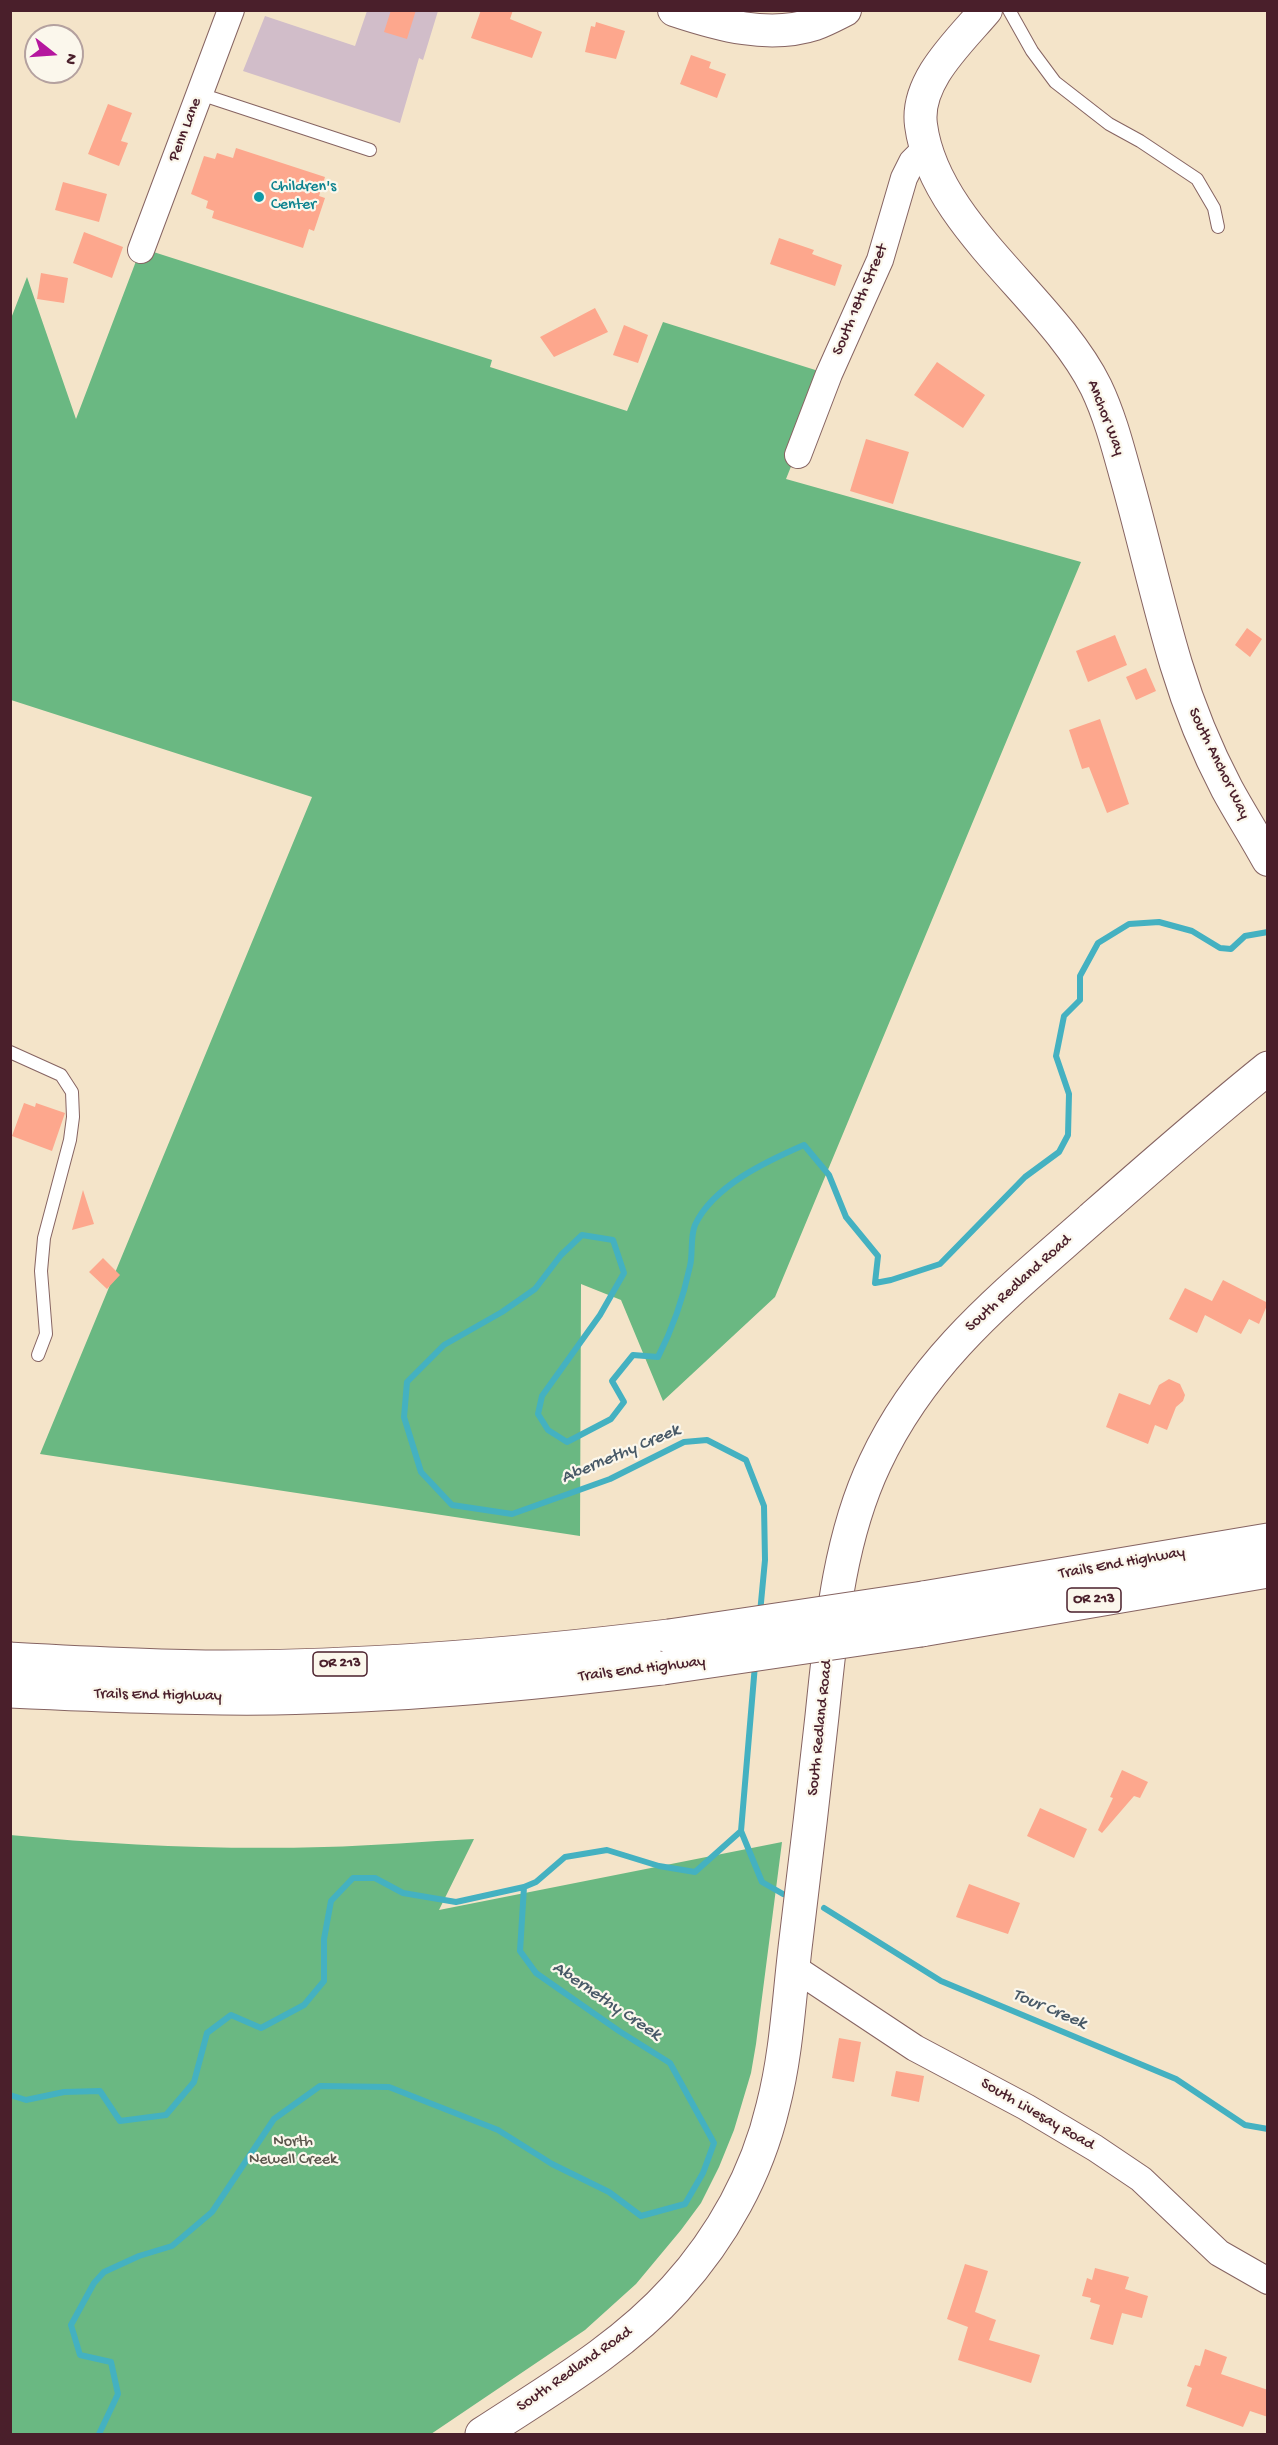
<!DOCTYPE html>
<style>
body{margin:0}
#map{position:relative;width:1278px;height:2445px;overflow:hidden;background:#f4e4c9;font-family:"Gochi Hand",sans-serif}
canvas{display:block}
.frame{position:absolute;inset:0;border:12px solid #4a1f2b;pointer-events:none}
.north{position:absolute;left:24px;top:24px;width:60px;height:60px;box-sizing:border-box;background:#fbf7ec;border:2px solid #b4a19f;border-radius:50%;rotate:107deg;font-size:16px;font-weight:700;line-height:24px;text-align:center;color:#4a1f2b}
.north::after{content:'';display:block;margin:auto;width:21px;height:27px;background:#b5179e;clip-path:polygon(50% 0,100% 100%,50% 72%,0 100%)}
</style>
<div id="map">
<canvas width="1278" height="2445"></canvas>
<div class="frame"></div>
<div class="north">N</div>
</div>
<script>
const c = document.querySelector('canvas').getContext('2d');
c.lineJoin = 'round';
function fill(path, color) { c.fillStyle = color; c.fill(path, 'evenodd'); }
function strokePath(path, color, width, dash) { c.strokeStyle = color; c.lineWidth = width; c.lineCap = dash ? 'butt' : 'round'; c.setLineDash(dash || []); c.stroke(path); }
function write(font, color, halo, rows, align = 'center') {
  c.font = font + ' "Gochi Hand",sans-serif'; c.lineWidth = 4.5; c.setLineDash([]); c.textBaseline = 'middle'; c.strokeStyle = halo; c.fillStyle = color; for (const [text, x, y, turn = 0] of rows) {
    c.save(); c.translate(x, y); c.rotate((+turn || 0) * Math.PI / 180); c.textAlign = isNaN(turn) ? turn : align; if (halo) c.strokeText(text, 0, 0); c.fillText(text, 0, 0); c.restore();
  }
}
const industrial = new Path2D(`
 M367,11H438L423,60L419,58L400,123L243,71L265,16L355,46Z`);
const forest = new Path2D(`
 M141,248L492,360L490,367L627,411L663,322L828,374L786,479L1081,562L775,1297L663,1401L621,1300L581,1284L580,1536L40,1454L312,797L11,700L10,321L27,277L76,419Z
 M10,1835C114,1845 220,1850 324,1847C374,1846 425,1841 474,1839L439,1910L782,1842L756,2044L751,2073L734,2130L719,2167L701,2203L681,2230L636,2284L585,2330L431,2434H11Z`);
const stream = new Path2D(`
 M760,1613L765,1560L764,1506L746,1460L707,1440L684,1442L610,1479L512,1514L452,1505L421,1472L404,1417L407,1382L444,1345L502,1312L535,1289L561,1255L582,1235L613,1240L624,1273L600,1315L542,1396L538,1414L548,1430L567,1442L611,1419L624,1402L612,1381L633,1355L658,1357C673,1328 683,1299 690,1266C693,1254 690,1237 695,1225C713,1186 767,1161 804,1145L829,1175L846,1217L878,1256L875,1283L891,1280L940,1264L1025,1177L1059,1152L1068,1135L1069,1094L1056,1056L1064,1016L1080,1000V976L1098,943L1129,924L1159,922L1192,931L1220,948L1231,949L1245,936L1268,932
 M741,1831L762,1882L783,1894
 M824,1908L941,1981L1176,2079L1245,2125L1268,2129
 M10,2095L26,2100L64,2092L100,2091L120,2121L166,2115L194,2082L207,2033L231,2015L261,2028L304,2005L324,1981V1939L331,1901L353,1878H375L403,1893L456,1902L524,1887
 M99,2434L118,2394L111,2362L80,2355L71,2325L94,2283L104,2272L139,2256L172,2246L212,2212L274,2119L320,2086L389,2087L498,2130L552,2164L609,2192L641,2216L685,2204L703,2173L714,2143L670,2063L619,2031L536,1973L520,1951L524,1887L536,1882L565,1857L607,1850L659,1866L695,1872L741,1831L755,1665`);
const building = new Path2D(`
 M391,10H416L407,39L384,32Z
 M481,10H513L510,19L542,32L532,58L471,38Z
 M596,22L625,31L616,59L585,52L591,26L595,27Z
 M691,55L711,62L709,68L726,74L717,98L680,84Z
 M108,104L132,113L121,141L128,143L119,166L88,154Z
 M236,148L325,177L319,196L325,198L314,231L309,229L303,248L212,218L214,211L206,208L208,201L191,194L204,156L215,159L217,153L233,158Z
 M63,182L107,194L99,222L55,210Z
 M84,232L123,247L112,278L73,263Z
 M779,238L814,250L812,254L842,265L835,286L770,264Z
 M41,273L68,278L64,303L37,299Z
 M595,308L608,332L554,357L540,337Z
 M624,325L648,335L638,363L613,355Z
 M937,362L985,395L963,428L914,395Z
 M866,439L909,452L893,504L850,491Z
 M1247,628L1262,639L1250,657L1235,645Z
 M1115,635L1127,665L1088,682L1076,651Z
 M1146,668L1156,691L1136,700L1126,677Z
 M1100,719L1129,804L1107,813L1089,767L1082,769L1069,730Z
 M24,1103L35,1107L36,1103L65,1113L52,1151L12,1136Z
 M83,1190L94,1224L72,1230Z
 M103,1258L120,1275L107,1289L89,1272Z
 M1223,1280L1268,1303L1259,1324L1249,1319L1241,1334L1205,1315L1197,1333L1169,1319L1185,1288L1212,1301Z
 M1169,1379L1180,1384L1185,1395L1183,1401L1176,1407L1167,1430L1155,1425L1148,1444L1106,1427L1119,1393L1150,1405L1159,1385Z
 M1122,1770L1148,1782L1140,1798L1134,1796L1102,1833L1098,1830L1113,1798L1110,1797Z
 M1040,1808L1087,1829L1074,1858L1027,1836Z
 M969,1884L1020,1903L1008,1934L956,1917Z
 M839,2038L861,2042L854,2082L832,2078Z
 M896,2071L924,2076L919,2102L891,2096Z
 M965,2264L988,2271L975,2312L996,2320L989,2340L1040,2355L1031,2383L958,2360L968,2327L947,2319Z
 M1095,2268L1129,2277L1125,2289L1148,2296L1142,2318L1122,2313L1113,2345L1090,2339L1100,2305L1090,2302L1091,2298L1082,2296L1087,2278L1092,2280Z
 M1205,2349L1227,2357L1221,2374L1268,2390V2417L1250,2411L1243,2427L1186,2406L1192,2388L1187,2386L1195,2365L1200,2366Z`);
const service = new Path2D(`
 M1009,10L1032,51L1055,82L1109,124L1140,141L1197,179L1214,208L1218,227
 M200,94L370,150
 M10,1052L61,1075L72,1092L73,1117L70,1140L44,1238L41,1271L46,1334L38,1355`);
const minor = new Path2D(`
 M141,250L231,10
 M798,455L829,374L880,260L904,178L912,162L927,147
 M793,1967L915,2048L1026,2107L1095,2148L1141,2179L1219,2253L1268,2281`);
const tertiary = new Path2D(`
 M674,10C719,25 769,39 815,24C826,20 835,15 845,10
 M986,10C960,41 915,81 921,125C934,225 1052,298 1096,387C1109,414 1117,444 1125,473C1143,536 1157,601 1176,664C1189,707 1206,749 1227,789C1240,813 1255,836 1268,860`);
const primary = new Path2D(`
 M482,2434C549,2390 621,2349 675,2289C722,2237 757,2174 773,2106C787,2052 789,1996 796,1940C805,1865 814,1791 822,1716C831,1631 838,1541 875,1463C924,1358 1005,1295 1090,1220C1148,1169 1207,1117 1268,1068`);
const trunk = new Path2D(`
 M923,1598L1268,1540
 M921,1630L1268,1571
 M10,1659C82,1663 153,1667 224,1667C373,1667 521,1654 669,1636
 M10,1691C98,1695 186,1699 274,1698C404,1696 534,1684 663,1668`);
const trunkBridge = new Path2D(`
 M669,1636L923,1598
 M663,1668L921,1630`);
const markers = [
 [259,197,6,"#0f9aa8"]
];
const shields = [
 [1094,1600,54],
 [340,1664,54]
];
const shieldNames = [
 ["OR 213",1094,1600],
 ["OR 213",340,1664]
];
const streetNames = [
 ["Penn Lane",186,130,-69],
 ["South 18th Street",861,300,-67],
 ["Anchor Way",1105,418,69],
 ["South Anchor Way",1218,764,64],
 ["South Redland Road",1019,1284,-42],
 ["Trails End Highway",1122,1564,-10],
 ["Trails End Highway",642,1670,-7],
 ["Trails End Highway",158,1696,1],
 ["South Redland Road",821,1728,-84],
 ["South Livesay Road",1037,2115,30],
 ["South Redland Road",575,2370,-35]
];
const cultureNames = [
 ["Children's",271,188],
 ["Center",271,206]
];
const parkNames = [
 ["North",293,2143],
 ["Newell Creek",293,2161]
];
const waterNames = [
 ["Abernethy Creek",621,1455,-23],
 ["Abernethy Creek",606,2002,34],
 ["Tour Creek",1049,2010,23]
];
fill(industrial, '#d1bdc9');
fill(forest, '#6ab882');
strokePath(stream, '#44b1c1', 6);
fill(building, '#fda78d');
strokePath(service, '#866462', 14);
strokePath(minor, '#866462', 28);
strokePath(tertiary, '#866462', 34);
strokePath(primary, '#866462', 35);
strokePath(trunk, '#866462', 35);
strokePath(service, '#fff', 12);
strokePath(minor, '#fff', 26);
strokePath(tertiary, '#fff', 32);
strokePath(primary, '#fff', 33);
strokePath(trunk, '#fff', 33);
strokePath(trunkBridge, '#866462', 35, []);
strokePath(trunkBridge, '#fff', 33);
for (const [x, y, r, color] of markers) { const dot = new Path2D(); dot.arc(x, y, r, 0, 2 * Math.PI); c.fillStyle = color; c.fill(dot); strokePath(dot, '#fbf7ec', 2); }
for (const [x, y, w] of shields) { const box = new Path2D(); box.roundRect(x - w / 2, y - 12, w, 24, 4.5); c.fillStyle = '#fbf7ec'; c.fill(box); strokePath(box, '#4a1f2b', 1.5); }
write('bold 15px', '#4a1f2b', null, shieldNames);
write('16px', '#4a1f2b', '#fbf7ec', streetNames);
write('16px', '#0d838f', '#fbf7ec', cultureNames, 'left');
write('16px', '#5b564c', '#fbf7ec', parkNames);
write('italic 18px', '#485967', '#fbf7ec', waterNames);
</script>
